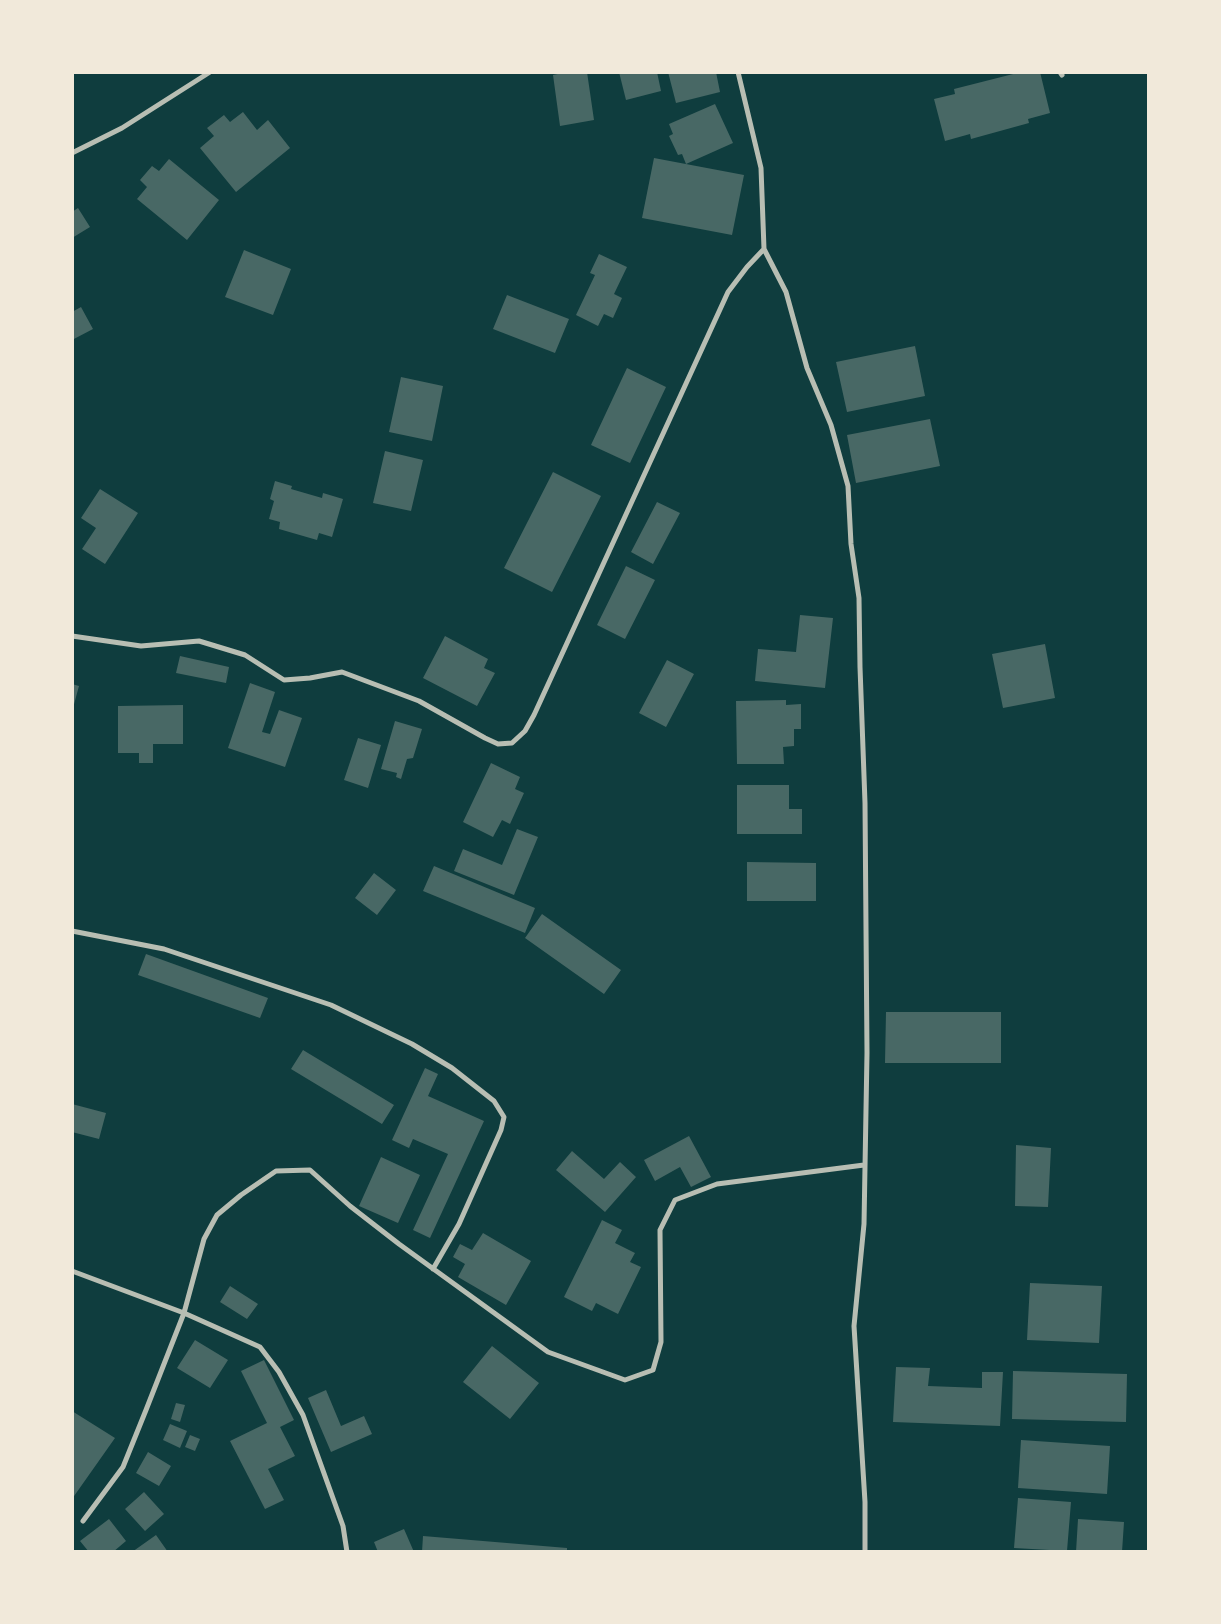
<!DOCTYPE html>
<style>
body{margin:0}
#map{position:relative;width:1221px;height:1624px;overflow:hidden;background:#0f3d3e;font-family:"Source Sans 3",sans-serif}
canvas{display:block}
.frame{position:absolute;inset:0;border:74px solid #f1e9da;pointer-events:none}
</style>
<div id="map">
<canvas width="1221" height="1624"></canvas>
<div class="frame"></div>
</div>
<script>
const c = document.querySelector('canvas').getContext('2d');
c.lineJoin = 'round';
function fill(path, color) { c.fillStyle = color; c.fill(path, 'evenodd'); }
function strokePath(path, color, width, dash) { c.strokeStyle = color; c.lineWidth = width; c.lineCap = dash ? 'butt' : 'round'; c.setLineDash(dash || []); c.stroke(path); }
const building = new Path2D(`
 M567,72H587L594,120L560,126L553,75Z
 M619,72H657L661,91L626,100Z
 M668,72H716L720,92L676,103Z
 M1021,72H1040L1050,113L1028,119L1029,123L971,139L970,134L945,141L934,99L955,94L954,89Z
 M715,104L733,143L686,164L682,154L678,155L669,136L673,134L669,124Z
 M243,112L257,130L268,120L290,148L236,192L200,148L214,136L207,128L224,115L230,122Z
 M654,158L744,175L732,235L642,218Z
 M169,159L219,200L187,240L137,199L147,187L140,180L152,166L159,171Z
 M78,208L90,227L72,238V212Z
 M244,250L291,269L273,315L225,297Z
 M599,254L627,267L614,294L622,298L613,318L604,314L598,326L576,315L595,275L590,273Z
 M507,295L569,319L555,353L493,329Z
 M81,307L93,329L72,340V312Z
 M915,346L925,396L847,412L836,362Z
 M627,368L666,387L630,463L591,445Z
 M401,377L443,386L432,441L389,432Z
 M930,419L940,466L856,483L847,435Z
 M385,451L423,460L411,511L373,503Z
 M553,472L601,496L552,592L504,568Z
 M275,481L292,486L291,489L322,498L323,493L343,499L332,537L319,533L317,540L279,529L280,522L269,519L274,501L270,499Z
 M100,489L138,513L105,564L82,549L96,528L81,518Z
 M657,502L680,513L653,564L631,552Z
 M626,566L655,580L625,639L597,625Z
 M800,615L833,618L825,688L755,681L758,649L796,652Z
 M445,636L488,659L484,668L495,673L477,706L423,678Z
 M1045,644L1055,698L1003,708L992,654Z
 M180,656L229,667L226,683L176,673Z
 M667,660L694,674L666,727L639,713Z
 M250,683L275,692L262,732L270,734L279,710L302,718L285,767L228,748Z
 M72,684L79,686L73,708H72Z
 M786,700V705L801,704V729H794V746L783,747L784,764H737L736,701Z
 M183,705V744H153V763H139V753H118V706Z
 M395,721L422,729L413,758L407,759L401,779L396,777L397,773L381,769Z
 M358,738L381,745L368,788L344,780Z
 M491,763L520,777L515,789L524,793L510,824L502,820L493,837L463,822Z
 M737,785H789V809H802V834H737Z
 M517,829L538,837L514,895L454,871L463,849L502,865Z
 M747,862L816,863V901H747Z
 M434,866L535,908L525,933L423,891Z
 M374,873L396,890L377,915L355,898Z
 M542,914L621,970L604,994L525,938Z
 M146,954L268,998L260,1018L138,975Z
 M886,1012H1001V1063H885Z
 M303,1050L394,1105L382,1124L291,1069Z
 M425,1068L438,1074L428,1096L484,1121L430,1238L413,1230L448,1154L413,1139L409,1148L392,1140Z
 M72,1104L106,1113L99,1139L72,1132Z
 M689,1136L711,1177L691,1187L680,1167L655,1181L644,1160Z
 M1016,1145L1051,1148L1048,1207L1015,1206Z
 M572,1151L604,1179L620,1162L636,1177L605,1212L556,1170Z
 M381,1157L420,1175L398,1223L359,1206Z
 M602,1220L622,1230L615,1243L635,1253L630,1262L641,1267L618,1314L596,1303L592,1311L564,1297Z
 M483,1233L531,1261L506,1305L458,1277L465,1264L453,1257L460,1244L472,1250Z
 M1030,1283L1102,1286L1099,1343L1027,1340Z
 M230,1286L258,1304L247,1319L220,1302Z
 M195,1340L228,1360L210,1388L177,1368Z
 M492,1346L539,1383L510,1419L463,1382Z
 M264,1360L294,1420L280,1427L295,1456L268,1469L284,1500L265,1509L230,1441L267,1423L241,1371Z
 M896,1367L930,1368L928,1386L982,1388V1372H1003L1000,1426L893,1422Z
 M1013,1371L1127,1374L1126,1422L1012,1419Z
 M326,1390L341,1426L364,1416L372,1434L331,1452L308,1398Z
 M176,1403L185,1405L180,1422L171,1419Z
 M72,1411L115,1438L72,1499Z
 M170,1424L187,1431L180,1448L163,1440Z
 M190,1435L200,1439L195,1451L185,1447Z
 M1021,1440L1110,1446L1107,1494L1018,1488Z
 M148,1452L171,1466L159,1486L136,1473Z
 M144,1492L164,1514L145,1531L125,1509Z
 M1018,1498L1071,1502L1067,1551L1014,1548Z
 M109,1519L126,1541L113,1552H89L80,1541Z
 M1078,1519L1124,1522L1122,1552H1076Z
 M404,1529L414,1552H378L374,1542Z
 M156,1535L168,1552H132Z
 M423,1536L567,1548V1552H422Z`);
const minor = new Path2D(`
 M738,72L761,168L764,249L786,292L807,368L831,425L848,486L851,544L859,598L860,667L865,803L867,1053L864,1224L854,1326L865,1502V1552
 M1060,72L1062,75
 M72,153L122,128L210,72
 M72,636L141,646L199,641L245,655L284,680L310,678L342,672L419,701L485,738L498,744L512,743L525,731L534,715L728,292L747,267L764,249
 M72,931L164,949L331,1005L412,1044L452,1068L494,1101L504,1117L501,1130L459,1224L433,1269
 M72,1271L184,1313L260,1347L279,1372L303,1415L343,1526L347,1552
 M83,1521L123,1467L146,1410L184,1313L204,1239L217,1215L241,1195L276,1171L310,1170L350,1206L399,1244L548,1352L625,1380L653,1370L661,1342L660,1230L675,1200L717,1184L864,1165`);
fill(building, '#486865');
strokePath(minor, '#b8beb3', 5);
</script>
